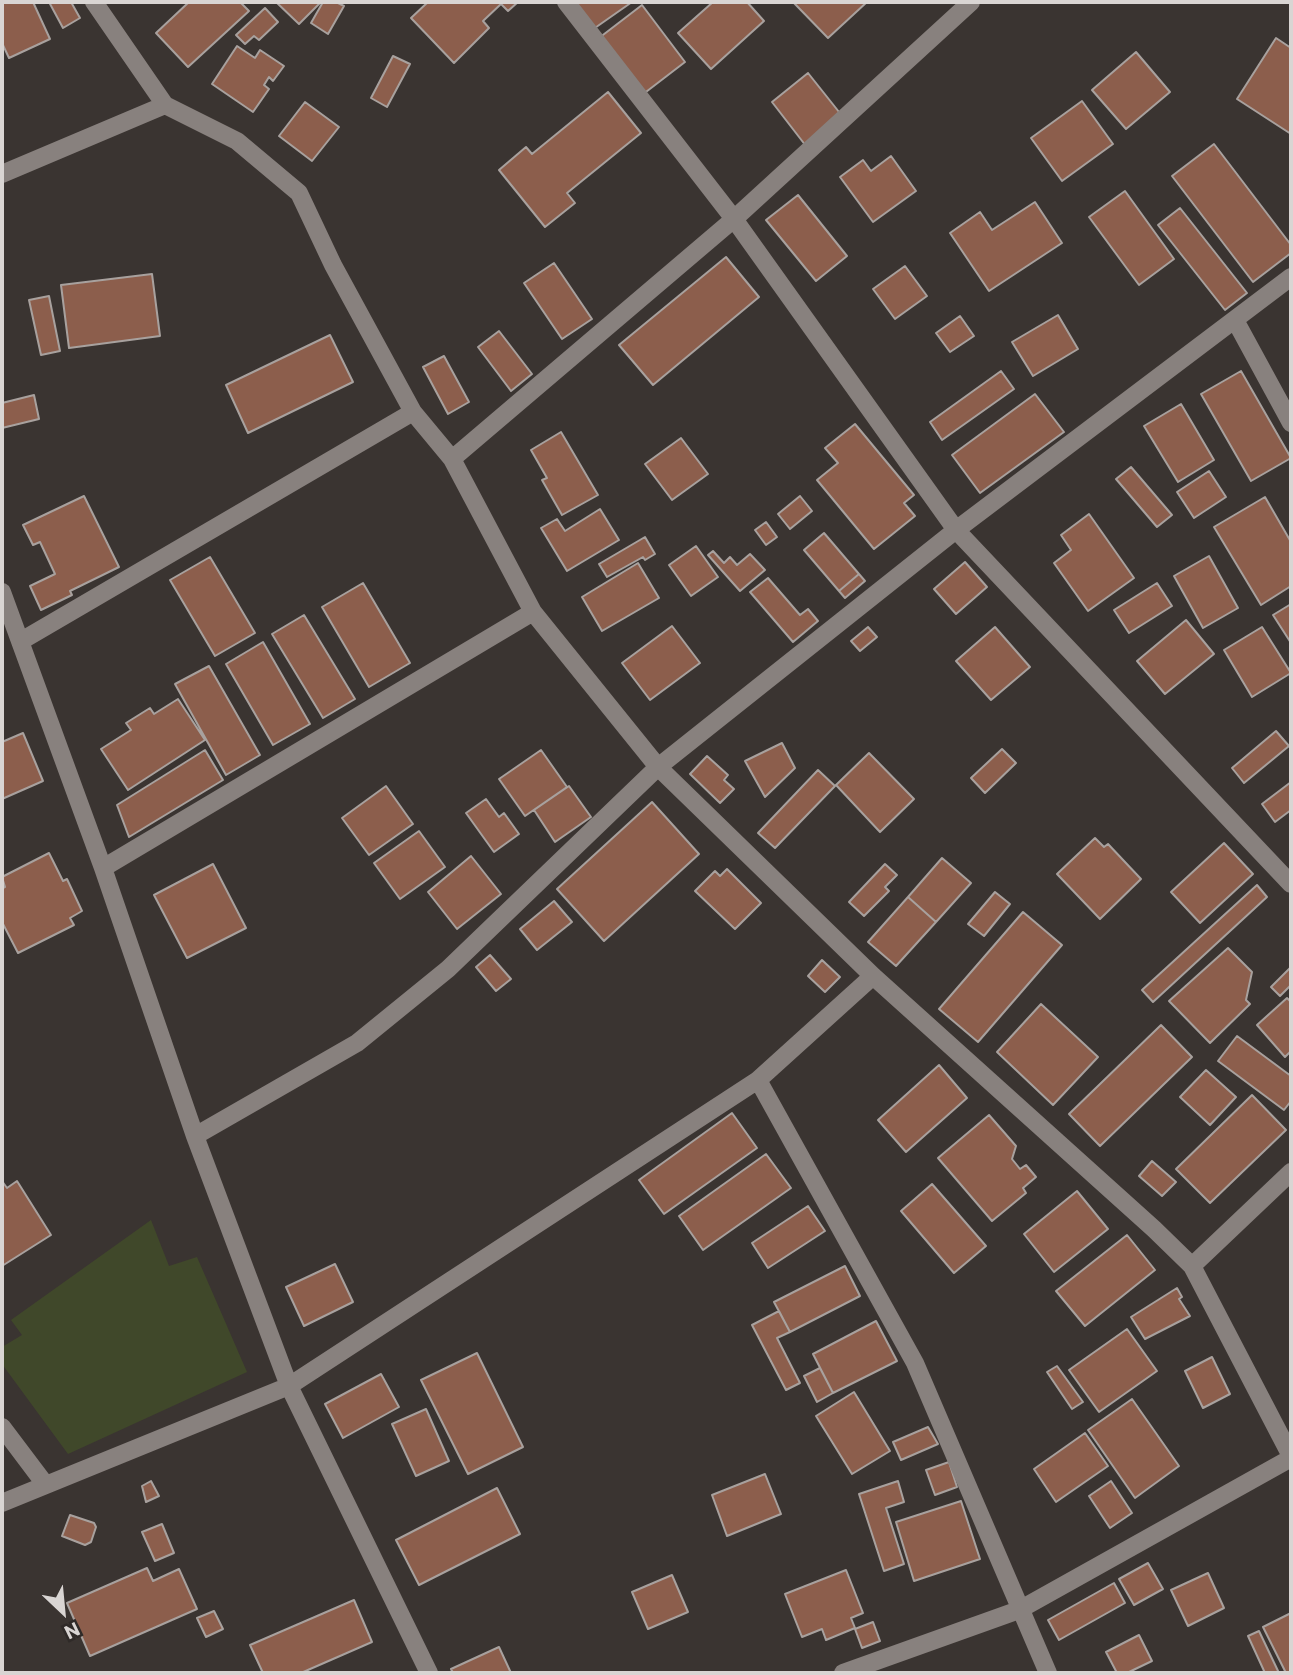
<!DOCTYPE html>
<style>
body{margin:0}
#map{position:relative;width:1293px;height:1675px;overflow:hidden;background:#3a3431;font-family:Commissioner,sans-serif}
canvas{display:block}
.frame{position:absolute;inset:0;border:4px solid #d9d5d3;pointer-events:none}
.north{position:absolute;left:28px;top:1577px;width:70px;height:70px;-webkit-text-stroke:5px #2f2a28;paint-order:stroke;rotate:154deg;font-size:19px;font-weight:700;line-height:28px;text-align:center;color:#d9d5d3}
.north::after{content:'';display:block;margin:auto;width:24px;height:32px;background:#d9d5d3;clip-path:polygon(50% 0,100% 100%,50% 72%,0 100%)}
</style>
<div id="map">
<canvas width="1293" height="1675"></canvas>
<div class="frame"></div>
<div class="north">N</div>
</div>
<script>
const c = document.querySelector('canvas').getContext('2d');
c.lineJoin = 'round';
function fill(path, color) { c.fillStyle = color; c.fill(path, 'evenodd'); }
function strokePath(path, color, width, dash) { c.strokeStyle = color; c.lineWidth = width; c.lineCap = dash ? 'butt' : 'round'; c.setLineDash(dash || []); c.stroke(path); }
const green = new Path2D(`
 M151,1220L169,1266L197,1257L247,1372L68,1454L2,1364V1347L22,1335L11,1320Z`);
const building = new Path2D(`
 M2,2H33L50,39L9,58L2,43Z
 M49,2H71L80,18L63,28Z
 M189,2H240L249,11L188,67L156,33Z
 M276,2H319L320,3L299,24Z
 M323,2H336L344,6L328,34L311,23Z
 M428,2H518L508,11L501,4L483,21L489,28L454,63L411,18Z
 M572,2H632L592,30Z
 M713,2H747L764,21L711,69L678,33Z
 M793,2H867L828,38Z
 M642,5L685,62L642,95L599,38Z
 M265,8L278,22L259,40L254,36L245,44L236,35Z
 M1276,38L1291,48V134L1237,99Z
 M237,46L255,58L260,50L284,66L273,81L269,77L264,85L269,89L253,112L212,84Z
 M1136,52L1170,92L1126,129L1092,90Z
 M393,56L410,64L387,107L371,98Z
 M808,73L843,117L806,146L772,102Z
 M608,92L641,133L567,193L575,203L545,227L499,170L526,147L532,154Z
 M1082,101L1113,144L1062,181L1031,138Z
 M305,102L339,127L312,161L279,136Z
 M1214,144L1291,245V253L1253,282L1172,176Z
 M891,156L916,191L873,222L840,177L863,160L871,171Z
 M1125,191L1174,259L1139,285L1089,217Z
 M798,195L847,256L816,281L766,220Z
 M1035,202L1062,243L989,291L950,233L980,212L992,230Z
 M1180,208L1247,293L1225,310L1158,225Z
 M726,257L759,297L653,385L619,345Z
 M554,263L592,319L562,339L524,283Z
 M905,266L927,296L895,319L873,289Z
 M152,274L160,336L69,348L61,285Z
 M49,296L60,351L41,355L29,300Z
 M1058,315L1078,349L1033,376L1012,342Z
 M960,316L974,336L950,352L936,333Z
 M499,331L532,374L511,391L478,347Z
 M330,335L353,382L248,433L226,385Z
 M444,356L469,402L448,414L423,367Z
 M1001,371L1014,389L942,440L930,422Z
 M1241,371L1291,458L1251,481L1201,394Z
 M1035,394L1064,432L980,493L952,455Z
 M34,395L39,419L2,428V403Z
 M1181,404L1214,460L1178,482L1144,426Z
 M855,424L914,495L904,503L915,516L874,549L817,480L838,463L825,448Z
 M561,432L598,495L562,515L542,480L547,478L531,450Z
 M681,438L708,474L672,500L645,464Z
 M1131,467L1172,515L1157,527L1116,479Z
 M1209,471L1226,497L1194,518L1177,492Z
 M84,496L119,567L70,591L72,595L41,610L30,586L55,574L40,542L33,545L23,525Z
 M800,496L812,511L790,529L778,514Z
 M1265,497L1291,542V586L1261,605L1214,527Z
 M600,509L619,540L567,571L541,528L557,519L565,531Z
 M1089,514L1134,578L1088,611L1054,563L1071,550L1061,535Z
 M766,522L777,537L766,545L755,530Z
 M824,533L859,574L839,591L804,550Z
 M645,537L655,554L645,560L643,557L607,577L599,564Z
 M696,546L718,577L691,596L669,565Z
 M713,551L724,563L730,557L737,565L750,554L765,570L740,591L708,555Z
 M1209,556L1238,608L1203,628L1174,576Z
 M210,557L255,633L215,656L170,580Z
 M965,562L987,587L956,614L934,589Z
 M638,563L659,598L602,631L582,597Z
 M859,574L865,581L845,598L839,591Z
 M768,578L800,615L808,609L818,621L793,642L750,592Z
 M363,583L410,663L369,687L322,607Z
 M1157,583L1172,606L1129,633L1114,610Z
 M1291,604V643L1273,615Z
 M304,615L355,699L323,718L272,634Z
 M1186,620L1214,654L1165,694L1137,661Z
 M672,626L700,663L650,700L622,663Z
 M868,627L877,637L860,651L851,641Z
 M995,627L1030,667L991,700L956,661Z
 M1262,627L1291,673L1252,697L1224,650Z
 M263,642L310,724L273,745L226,664Z
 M209,666L260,755L226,775L175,684Z
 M178,699L205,740L128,790L101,749L131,730L126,723L150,708L154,714Z
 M1276,731L1289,746L1244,783L1232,768Z
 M23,733L43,781L2,799V742Z
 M782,743L795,768L765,797L745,761Z
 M1002,749L1016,763L985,793L971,778Z
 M205,750L223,780L129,837L117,805Z
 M541,750L567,787L525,816L499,779Z
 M869,753L914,799L880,832L836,785Z
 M707,756L728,775L724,780L734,789L720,803L690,774Z
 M818,770L835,786L775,848L758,833Z
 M1291,782V810L1275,822L1262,804Z
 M386,786L413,824L369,855L342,818Z
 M569,786L591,817L555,842L534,810Z
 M486,799L499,817L504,813L519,834L494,852L466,813Z
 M652,802L699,854L604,941L557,889Z
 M419,831L445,867L400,899L374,863Z
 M1095,838L1104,847L1108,844L1141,879L1100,919L1057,874Z
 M1224,843L1253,874L1200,923L1171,892Z
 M49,853L63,881L67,879L82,911L70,918L74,925L18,953L2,922V889L5,887L2,877Z
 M471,856L501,894L457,929L428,892Z
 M942,858L971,883L936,922L908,897Z
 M213,864L246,928L187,958L154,895Z
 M885,864L897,875L885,887L889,891L864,916L849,902Z
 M727,869L761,903L735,929L695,891L715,871L720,876Z
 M1257,885L1267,897L1153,1002L1142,990Z
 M995,892L1010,904L984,936L968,924Z
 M908,897L936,922L896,966L868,942Z
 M554,901L572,922L537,950L520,929Z
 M1023,912L1062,945L978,1042L939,1009Z
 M1228,948L1252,972L1246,1000L1250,1004L1210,1043L1169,1001Z
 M490,955L511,979L496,991L476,967Z
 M822,960L840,977L825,992L808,976Z
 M1291,967V985L1280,996L1271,987Z
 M1287,998L1291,1002V1051L1285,1057L1257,1025Z
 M1041,1004L1098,1057L1053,1105L997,1052Z
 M1161,1025L1192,1057L1100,1146L1069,1114Z
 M1237,1036L1291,1076V1101L1284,1110L1218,1061Z
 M939,1065L967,1098L906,1152L878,1120Z
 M1206,1070L1236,1097L1210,1125L1180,1097Z
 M1252,1095L1286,1130L1210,1203L1176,1169Z
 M732,1113L757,1148L664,1214L639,1180Z
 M989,1115L1016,1146L1012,1159L1020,1169L1026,1165L1036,1177L1023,1188L1026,1193L992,1221L938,1158Z
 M766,1154L791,1188L703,1250L679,1216Z
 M1152,1161L1176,1182L1162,1196L1139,1176Z
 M2,1181L7,1188L17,1181L51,1235L2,1266Z
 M932,1184L986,1246L954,1273L901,1211Z
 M1077,1191L1108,1229L1054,1272L1024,1234Z
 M808,1206L825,1231L768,1268L752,1243Z
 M1127,1235L1155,1270L1085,1326L1056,1291Z
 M335,1264L353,1302L304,1326L286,1287Z
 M845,1266L860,1296L790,1332L774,1302Z
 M1177,1288L1182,1297L1179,1299L1190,1316L1145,1339L1131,1317Z
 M779,1311L790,1332L777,1338L800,1383L786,1390L752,1325Z
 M876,1321L897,1361L833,1393L813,1354Z
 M1127,1329L1157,1371L1099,1412L1069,1370Z
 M477,1353L523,1447L468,1474L421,1380Z
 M1212,1357L1230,1394L1203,1408L1185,1371Z
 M1057,1366L1083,1402L1072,1409L1047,1372Z
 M820,1368L833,1393L817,1402L804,1376Z
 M381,1374L399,1407L343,1438L325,1404Z
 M854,1392L890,1451L852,1474L816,1416Z
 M1132,1399L1179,1466L1135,1498L1088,1430Z
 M426,1409L449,1461L416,1476L392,1424Z
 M928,1427L938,1444L901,1460L893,1442Z
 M1085,1433L1108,1466L1056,1502L1034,1469Z
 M949,1462L957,1487L935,1495L926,1470Z
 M765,1474L781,1514L727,1536L712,1495Z
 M151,1481L159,1496L146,1502L142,1486Z
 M898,1481L904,1502L886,1508L904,1564L884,1571L859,1494Z
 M1111,1481L1132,1513L1110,1528L1089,1496Z
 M497,1488L520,1534L419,1585L396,1540Z
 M961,1501L980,1559L914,1581L896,1522Z
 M70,1515L94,1523L96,1527L91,1542L85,1545L62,1536Z
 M162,1524L174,1553L155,1561L142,1532Z
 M1148,1563L1163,1589L1134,1605L1119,1579Z
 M147,1568L153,1581L179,1569L197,1609L90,1656L67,1603Z
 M846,1570L863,1613L851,1618L855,1628L826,1640L822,1629L802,1637L785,1594Z
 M1208,1573L1224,1608L1188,1626L1171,1590Z
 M672,1575L688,1612L648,1629L632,1592Z
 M1114,1583L1125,1603L1059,1640L1048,1620Z
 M354,1600L372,1642L301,1673H263L250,1645Z
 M214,1611L223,1629L206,1637L197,1618Z
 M1291,1613V1673H1286L1263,1627Z
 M873,1622L880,1641L862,1648L855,1629Z
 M1259,1631L1279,1673H1265L1248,1636Z
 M1139,1635L1152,1661L1127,1673H1117L1106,1652Z
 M499,1647L511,1673H453L451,1669Z`);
const minor = new Path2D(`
 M94,2L165,105L237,141L299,193L333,265L413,412L452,459L533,612L658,767L873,976L1154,1229L1192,1266L1291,1456
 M566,2L734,219L956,530L1291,884
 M2,174L165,105
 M1235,320L1291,423
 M452,459L734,219L971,2
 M2,592L103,868L195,1136L289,1386L429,1673
 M21,641L413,412
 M103,868L533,612
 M758,1080L915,1363L1048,1673
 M195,1136L357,1043L448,969L658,767L956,530L1291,277
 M1192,1266L1291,1172
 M2,1427L45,1484
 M2,1503L289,1386L758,1080L873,976
 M843,1673L1019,1610L1291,1458`);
fill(green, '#40482a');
fill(building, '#8c5e4c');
strokePath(building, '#a8a19e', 2);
strokePath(minor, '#88817e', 18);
</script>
